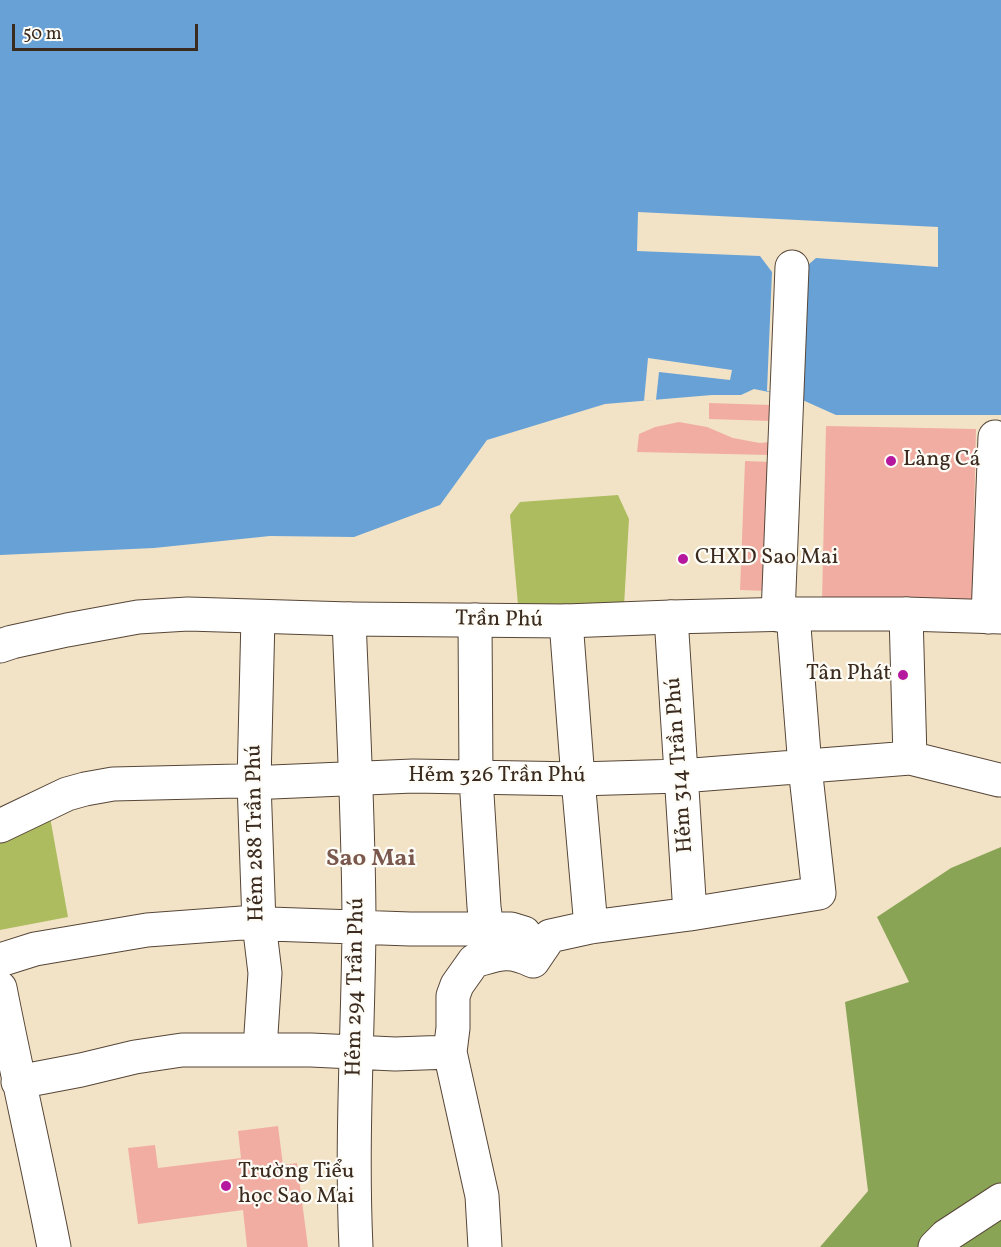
<!DOCTYPE html>
<meta charset="utf-8">
<style>
body{margin:0}
#map{position:relative;width:1001px;height:1247px;overflow:hidden;background:#f2e3c7;font-family:Vollkorn,serif}
canvas{display:block}
.scale{position:absolute;left:12px;top:24px;width:186px;height:27px;box-sizing:border-box;border:3px solid #3b2a1e;border-top:0;padding-left:8px;font-size:18px;line-height:21px;white-space:nowrap;color:#3b2a1e;-webkit-text-stroke:4px #fdfcf7;paint-order:stroke}
</style>
<div id="map">
<canvas width="1001" height="1247"></canvas>
<div class="scale">50 m</div>
</div>
<script>
const c = document.querySelector('canvas').getContext('2d');
c.lineJoin = 'round';
function fill(path, color) { c.fillStyle = color; c.fill(path, 'evenodd'); }
function strokePath(path, color, width, dash) { c.strokeStyle = color; c.lineWidth = width; c.lineCap = dash ? 'butt' : 'round'; c.setLineDash(dash || []); c.stroke(path); }
function write(font, color, halo, rows, align = 'center') {
  c.font = font + ' Vollkorn,serif'; c.lineWidth = 4.5; c.setLineDash([]); c.textBaseline = 'middle'; c.strokeStyle = halo; c.fillStyle = color; for (const [text, x, y, turn = 0] of rows) {
    c.save(); c.translate(x, y); c.rotate((+turn || 0) * Math.PI / 180); c.textAlign = isNaN(turn) ? turn : align; if (halo) c.strokeText(text, 0, 0); c.fillText(text, 0, 0); c.restore();
  }
}
const green = new Path2D(`
 M618,495L629,519L624,606L518,605L510,515L520,502Z
 M50,817L68,917L0,930V839Z`);
const forest = new Path2D(`
 M1001,847V1247H820L868,1191L845,1002L909,982L877,917L951,868Z`);
const water = new Path2D(`
 M0,0H1001V415H836L798,398L754,389L741,395H712L605,404L487,440L440,505L354,537L270,536L154,548L0,555Z`);
const pier = new Path2D(`
 M638,212L938,227V267L816,258L799,273L798,398L767,391L772,272L760,256L637,251Z
 M648,358L732,370L730,380L659,372L656,400L644,401Z`);
const building = new Path2D(`
 M709,403L771,405V421L709,419Z
 M679,422L707,427L733,438L760,443L770,442V455L637,452L639,434L655,427Z
 M826,426L976,429L972,604L822,601Z
 M745,461L773,462L767,591L740,590Z
 M278,1126L283,1165L297,1163L308,1247H247L243,1210L138,1224L128,1148L155,1145L158,1168L241,1158L238,1131Z`);
const minor = new Path2D(`
 M906,614L910,758
 M778,615L792,267
 M258,617L254,782L259,923L265,973L260,1049
 M671,617L690,914
 M988,617L995,437
 M349,619C353,722 359,825 359,928C358,1035 351,1141 356,1247
 M475,620L476,778L484,907L487,929
 M566,621L578,779L591,927
 M0,826L67,794L85,789L113,784L238,781L272,782L413,776L578,779L681,776L910,758L999,780
 M0,960L35,949L147,930L242,923L410,929H511L524,933L530,946L533,961
 M0,988C17,1075 37,1160 54,1247
 M18,1082L81,1070L135,1057L182,1050H311L395,1054L450,1052
 M485,1247L482,1196L450,1052L453,1028V996L457,985L474,961C499,954 508,949 533,961L550,936L591,927L690,914L819,893L805,767L793,614
 M935,1247L946,1236L1001,1200`);
const major = new Path2D(`
 M0,646L12,642L67,630L138,617L188,614L349,619L566,621L671,617L793,614H906L1001,617`);
const markers = [
 [891,461,6,"#b5179e"],
 [683,559,6,"#b5179e"],
 [903,675,6,"#b5179e"],
 [226,1186,6,"#b5179e"]
];
const poiNames = [
 ["Làng Cá",903,461],
 ["CHXD Sao Mai",695,559],
 ["Tân Phát",891,675,"right"],
 ["Trường Tiểu",238,1173],
 ["học Sao Mai",238,1198]
];
const streetNames = [
 ["Trần Phú",499,621,1],
 ["Hẻm 314 Trần Phú",681,765,-94],
 ["Hẻm 326 Trần Phú",497,777],
 ["Hẻm 288 Trần Phú",257,833,-91],
 ["Hẻm 294 Trần Phú",357,987,-89]
];
const neighbourhoodNames = [
 ["Sao Mai",371,861]
];
fill(green, '#adbc5f');
fill(forest, '#8aa456');
fill(water, '#67a1d6');
fill(pier, '#f2e3c7');
fill(building, '#f2ada3');
strokePath(minor, '#564637', 35);
strokePath(major, '#564637', 35);
strokePath(minor, '#fff', 33);
strokePath(major, '#fff', 33);
for (const [x, y, r, color] of markers) { const dot = new Path2D(); dot.arc(x, y, r, 0, 2 * Math.PI); c.fillStyle = color; c.fill(dot); strokePath(dot, '#fdfcf7', 2); }
write('22px', '#3b2a1e', '#fdfcf7', poiNames, 'left');
write('22px', '#3b2a1e', '#fdfcf7', streetNames);
write('bold 24px', '#7b584d', '#fdfcf7', neighbourhoodNames);
</script>
